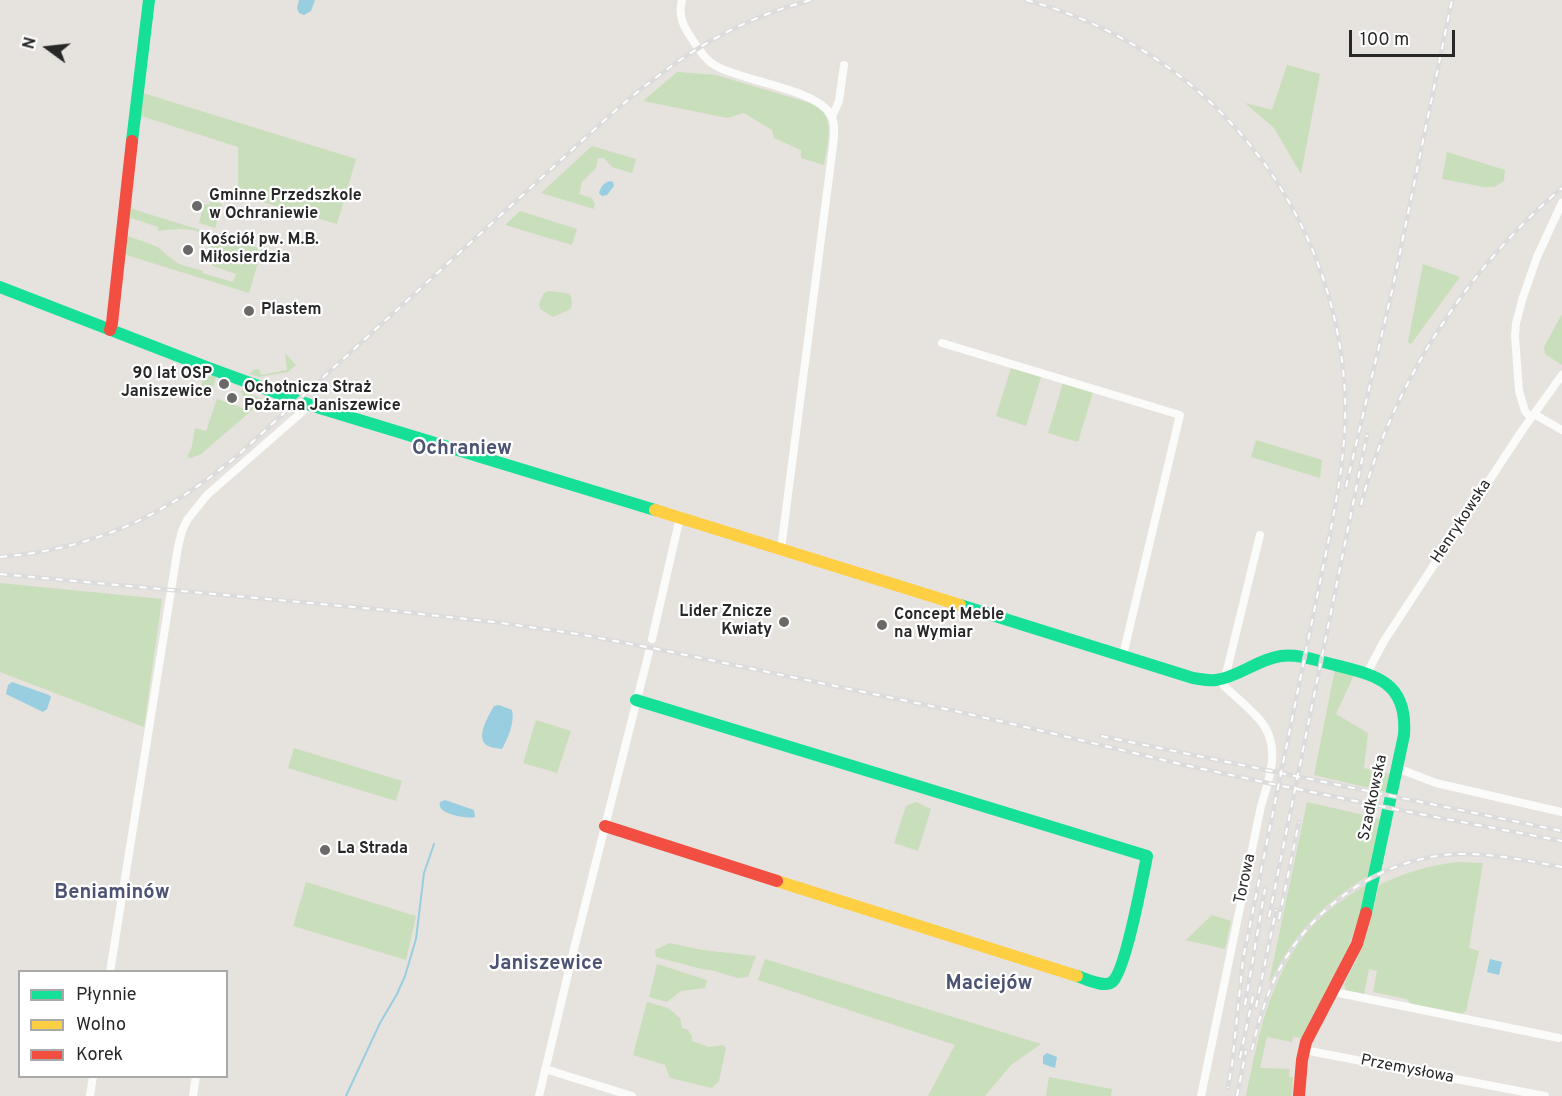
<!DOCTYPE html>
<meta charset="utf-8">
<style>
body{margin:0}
#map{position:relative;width:1562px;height:1096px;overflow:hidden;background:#e6e2de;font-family:Overpass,sans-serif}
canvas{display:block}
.legend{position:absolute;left:18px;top:970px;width:210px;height:108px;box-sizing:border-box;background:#fff;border:2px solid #a9a9a9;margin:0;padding:8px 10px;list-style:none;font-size:18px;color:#282828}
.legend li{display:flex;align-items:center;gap:12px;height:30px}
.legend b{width:30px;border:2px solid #a9a9a9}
.north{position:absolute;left:18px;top:18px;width:60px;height:60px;-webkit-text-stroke:4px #fff;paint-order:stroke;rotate:285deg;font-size:16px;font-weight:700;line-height:24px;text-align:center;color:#282828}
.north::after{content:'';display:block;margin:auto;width:21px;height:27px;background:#282828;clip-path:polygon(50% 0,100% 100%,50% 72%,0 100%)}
.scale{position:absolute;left:1349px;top:30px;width:106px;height:27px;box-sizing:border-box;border:3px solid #282828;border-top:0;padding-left:8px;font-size:18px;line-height:21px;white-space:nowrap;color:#282828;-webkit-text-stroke:4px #fff;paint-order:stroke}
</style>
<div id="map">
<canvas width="1562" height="1096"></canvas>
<ul class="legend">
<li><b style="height:8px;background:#16e098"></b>Płynnie</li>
<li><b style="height:8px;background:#ffcf43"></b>Wolno</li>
<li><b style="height:8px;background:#f24e42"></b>Korek</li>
</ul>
<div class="north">N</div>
<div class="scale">100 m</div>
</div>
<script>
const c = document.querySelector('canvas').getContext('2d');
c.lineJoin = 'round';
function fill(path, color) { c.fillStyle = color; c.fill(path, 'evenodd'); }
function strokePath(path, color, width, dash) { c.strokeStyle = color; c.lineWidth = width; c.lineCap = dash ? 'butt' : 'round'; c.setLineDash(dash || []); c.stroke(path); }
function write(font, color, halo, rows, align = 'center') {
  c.font = font + ' Overpass,sans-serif'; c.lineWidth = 4.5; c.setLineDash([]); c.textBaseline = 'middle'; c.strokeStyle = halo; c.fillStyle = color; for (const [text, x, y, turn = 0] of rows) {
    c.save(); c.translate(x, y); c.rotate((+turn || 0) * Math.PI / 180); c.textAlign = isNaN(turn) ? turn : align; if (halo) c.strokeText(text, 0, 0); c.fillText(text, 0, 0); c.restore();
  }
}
const green = new Path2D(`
 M1287,65L1320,74L1301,174L1274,128L1245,103L1272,110Z
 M677,72L716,75L813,104C837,116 827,144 824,165L801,158V150L774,138L772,130L744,113L727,118L643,101Z
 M143,93L356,159L337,224L238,195V147L141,116Z
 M592,146L636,159L632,173L612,167L604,158H598L596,168L582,182L579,194L591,198L595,203L594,209L541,193Z
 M1447,152L1505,170L1504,181L1494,187H1484L1442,179Z
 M210,201L222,204L215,228L199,223L204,204L209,205Z
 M129,208L262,249L249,293L123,254L126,230L128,231V236L158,247L168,256L179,264L203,271L202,273L233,282L236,274L213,266L208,260L210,242C200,225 175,229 158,231V227L131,218L129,223L127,222Z
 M520,211L577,229L572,245L505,225Z
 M1423,264L1460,277L1411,344L1408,342Z
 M549,291L566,293L570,294L572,301L571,309L553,317L540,309L539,304L544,293Z
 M1562,314V365L1545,354L1544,347Z
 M285,353L296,365L288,372L259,377L250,374L253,370L259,369L261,375L287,370Z
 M1011,368L1041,377L1026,426L996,416Z
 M200,371L207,374V376L210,377L211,375L216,377L210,396L200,393L203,375L199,373Z
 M1063,383L1093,392L1078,442L1048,433Z
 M242,390L264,400L201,454L191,458L187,457L192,446L195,428L206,431L217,399L245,409L248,398L242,396L243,393L240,392Z
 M1256,440L1322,460L1320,478L1251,457Z
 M0,583L162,599L144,727L0,672Z
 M1335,669L1355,673L1336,714L1368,733L1364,768L1390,774L1386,792L1314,775Z
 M536,720L571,731L557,773L523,763Z
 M294,748L402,781L396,801L288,768Z
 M916,802L931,809L918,851L894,843L906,806Z
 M1307,802L1381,819L1368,876C1322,904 1294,934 1270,982H1269Z
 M1457,862L1483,863L1469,948L1479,951L1466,1011L1462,1014L1412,1005L1407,999L1373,992L1377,971L1369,969L1364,995L1346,991L1344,984L1357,959L1366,937L1379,885C1406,872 1428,866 1457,862Z
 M306,882L416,916L406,960L293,926Z
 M1367,884L1360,914L1348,948L1302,1038L1293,1037L1292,1042L1267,1037L1260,1068L1290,1069L1289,1077H1293L1292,1096H1246C1259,1032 1272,964 1322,916C1336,904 1351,894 1367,884Z
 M1212,915L1231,921L1225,949L1186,940Z
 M670,943L702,950L756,956L748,977L737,978L715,971L702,969L656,957L655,950Z
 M765,959L1041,1044L1011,1065L985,1096H928L955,1045L758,980Z
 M657,964L707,980L705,988L681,991L667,1002L649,997Z
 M647,1002L668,1008L680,1018L682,1028L688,1030L692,1036V1041L709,1047L723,1045L726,1048L719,1081L712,1088L670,1078L665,1065L633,1055Z
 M1049,1077L1112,1089L1111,1096H1046Z`);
const water = new Path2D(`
 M299,0H315L311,11L304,15L299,13L297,8Z
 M610,181L613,182L614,186L607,195L602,196L599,193C601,187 603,183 610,181Z
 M12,682L49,695L51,697L47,709L43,712L6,694L8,685Z
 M499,705L512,710C515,722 508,738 502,749C498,748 492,748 488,746C474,739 489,715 494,706Z
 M445,800L474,810L475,817C468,819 444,815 440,807C439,805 440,803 440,802Z
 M1490,959L1502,962L1499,975L1487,972Z
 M1047,1053L1057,1057L1055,1068L1043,1064V1056Z`);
const stream = new Path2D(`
 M346,1096L380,1023L397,994L405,976L416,939L424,873L434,844`);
const street = new Path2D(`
 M682,0C678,15 683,26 692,39C699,49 705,60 716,66C743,81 817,90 830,114C836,123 834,135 833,146L781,549
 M832,117L839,101L844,65
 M942,343L1180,415L1123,655
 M1534,414L1562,430
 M1531,418L1525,411L1519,391L1515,336L1516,323L1523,297L1537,257L1562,203
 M652,639L680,517
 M1367,673L1384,641L1521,432L1562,375
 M1225,678L1260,535
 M1397,768L1436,783L1562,812
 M110,972L178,547L182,531L187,520L207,495L310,405
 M1333,989L1339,993L1559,1038
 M1304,1050L1545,1096
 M545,1069L632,1096
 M90,1096L93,1076
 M193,1096L196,1076
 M539,1096L574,949L649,652
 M1201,1096L1261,806C1270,777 1282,745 1259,719C1248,707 1236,697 1224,686L1220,679`);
const fast = new Path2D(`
 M132,141L149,0
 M0,287L209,368L310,405L655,510
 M960,605L1193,678C1200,679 1208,681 1216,680C1239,677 1258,659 1281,656C1298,654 1315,660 1331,664C1374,675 1408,680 1404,735L1366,913
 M636,700L1147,856C1143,876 1125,973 1112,982C1104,988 1086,979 1077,976`);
const slow = new Path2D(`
 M655,510L960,605
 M777,881L1077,976`);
const jam = new Path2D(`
 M110,330L112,323L132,141
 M605,826L777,881
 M1299,1096L1302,1060L1306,1042L1357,944L1366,913`);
const rail = new Path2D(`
 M1026,0C1208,49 1335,206 1345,394C1347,444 1338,494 1328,543L1243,959L1232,1065L1228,1088
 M1346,487L1392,291L1452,0
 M1361,505C1391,386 1468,267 1562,188
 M0,557C94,549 165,516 237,456L608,117C672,61 728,22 811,0
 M0,574L385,610L494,622L578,634L657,649L955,711L1030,728L1180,764L1263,782L1404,811L1562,841
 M1101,736L1562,831
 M1269,917L1367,435
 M1279,919L1299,822
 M1245,1005L1265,889
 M1256,1007L1276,910
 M1252,1050C1259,1018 1269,985 1287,956C1323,898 1389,857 1457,854C1493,853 1528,861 1562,867
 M1240,1058L1253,996
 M1237,1096L1246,1051`);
const markers = [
 [197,206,6,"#6a6968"],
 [188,250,6,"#6a6968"],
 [249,311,6,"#6a6968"],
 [224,384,6,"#6a6968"],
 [232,398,6,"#6a6968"],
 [784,622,6,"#6a6968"],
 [882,625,6,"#6a6968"],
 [325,850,6,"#6a6968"]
];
const poiNames = [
 ["Gminne Przedszkole",209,197],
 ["w Ochraniewie",209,215],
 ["Kościół pw. M.B.",200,241],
 ["Miłosierdzia",200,259],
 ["Plastem",261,311],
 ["90 lat OSP",212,375,"right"],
 ["Janiszewice",212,393,"right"],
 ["Ochotnicza Straż",244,389],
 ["Pożarna Janiszewice",244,407],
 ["Lider Znicze",772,613,"right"],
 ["Kwiaty",772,631,"right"],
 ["Concept Meble",894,616],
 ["na Wymiar",894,634],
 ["La Strada",337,850]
];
const streetNames = [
 ["Henrykowska",1462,522,-57],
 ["Szadkowska",1374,798,-78],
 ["Torowa",1246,879,-78],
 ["Przemysłowa",1407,1070,11]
];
const quarterNames = [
 ["Ochraniew",462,450],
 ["Beniaminów",112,894],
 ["Janiszewice",546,965],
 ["Maciejów",989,985]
];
fill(green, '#c9deba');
fill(water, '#99cde0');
strokePath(stream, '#99cde0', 2);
strokePath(street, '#fbfbfa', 8);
strokePath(fast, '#16e098', 12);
strokePath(slow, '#ffcf43', 12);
strokePath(jam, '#f24e42', 12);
strokePath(rail, '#dcdcdd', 4.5);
strokePath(rail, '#fff', 2, [7]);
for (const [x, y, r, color] of markers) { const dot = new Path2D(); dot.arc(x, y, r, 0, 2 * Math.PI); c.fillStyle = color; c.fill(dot); strokePath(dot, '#fff', 2); }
write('bold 16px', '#282828', '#fff', poiNames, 'left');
write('16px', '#282828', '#fff', streetNames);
write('bold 20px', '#4d5473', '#fff', quarterNames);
</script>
